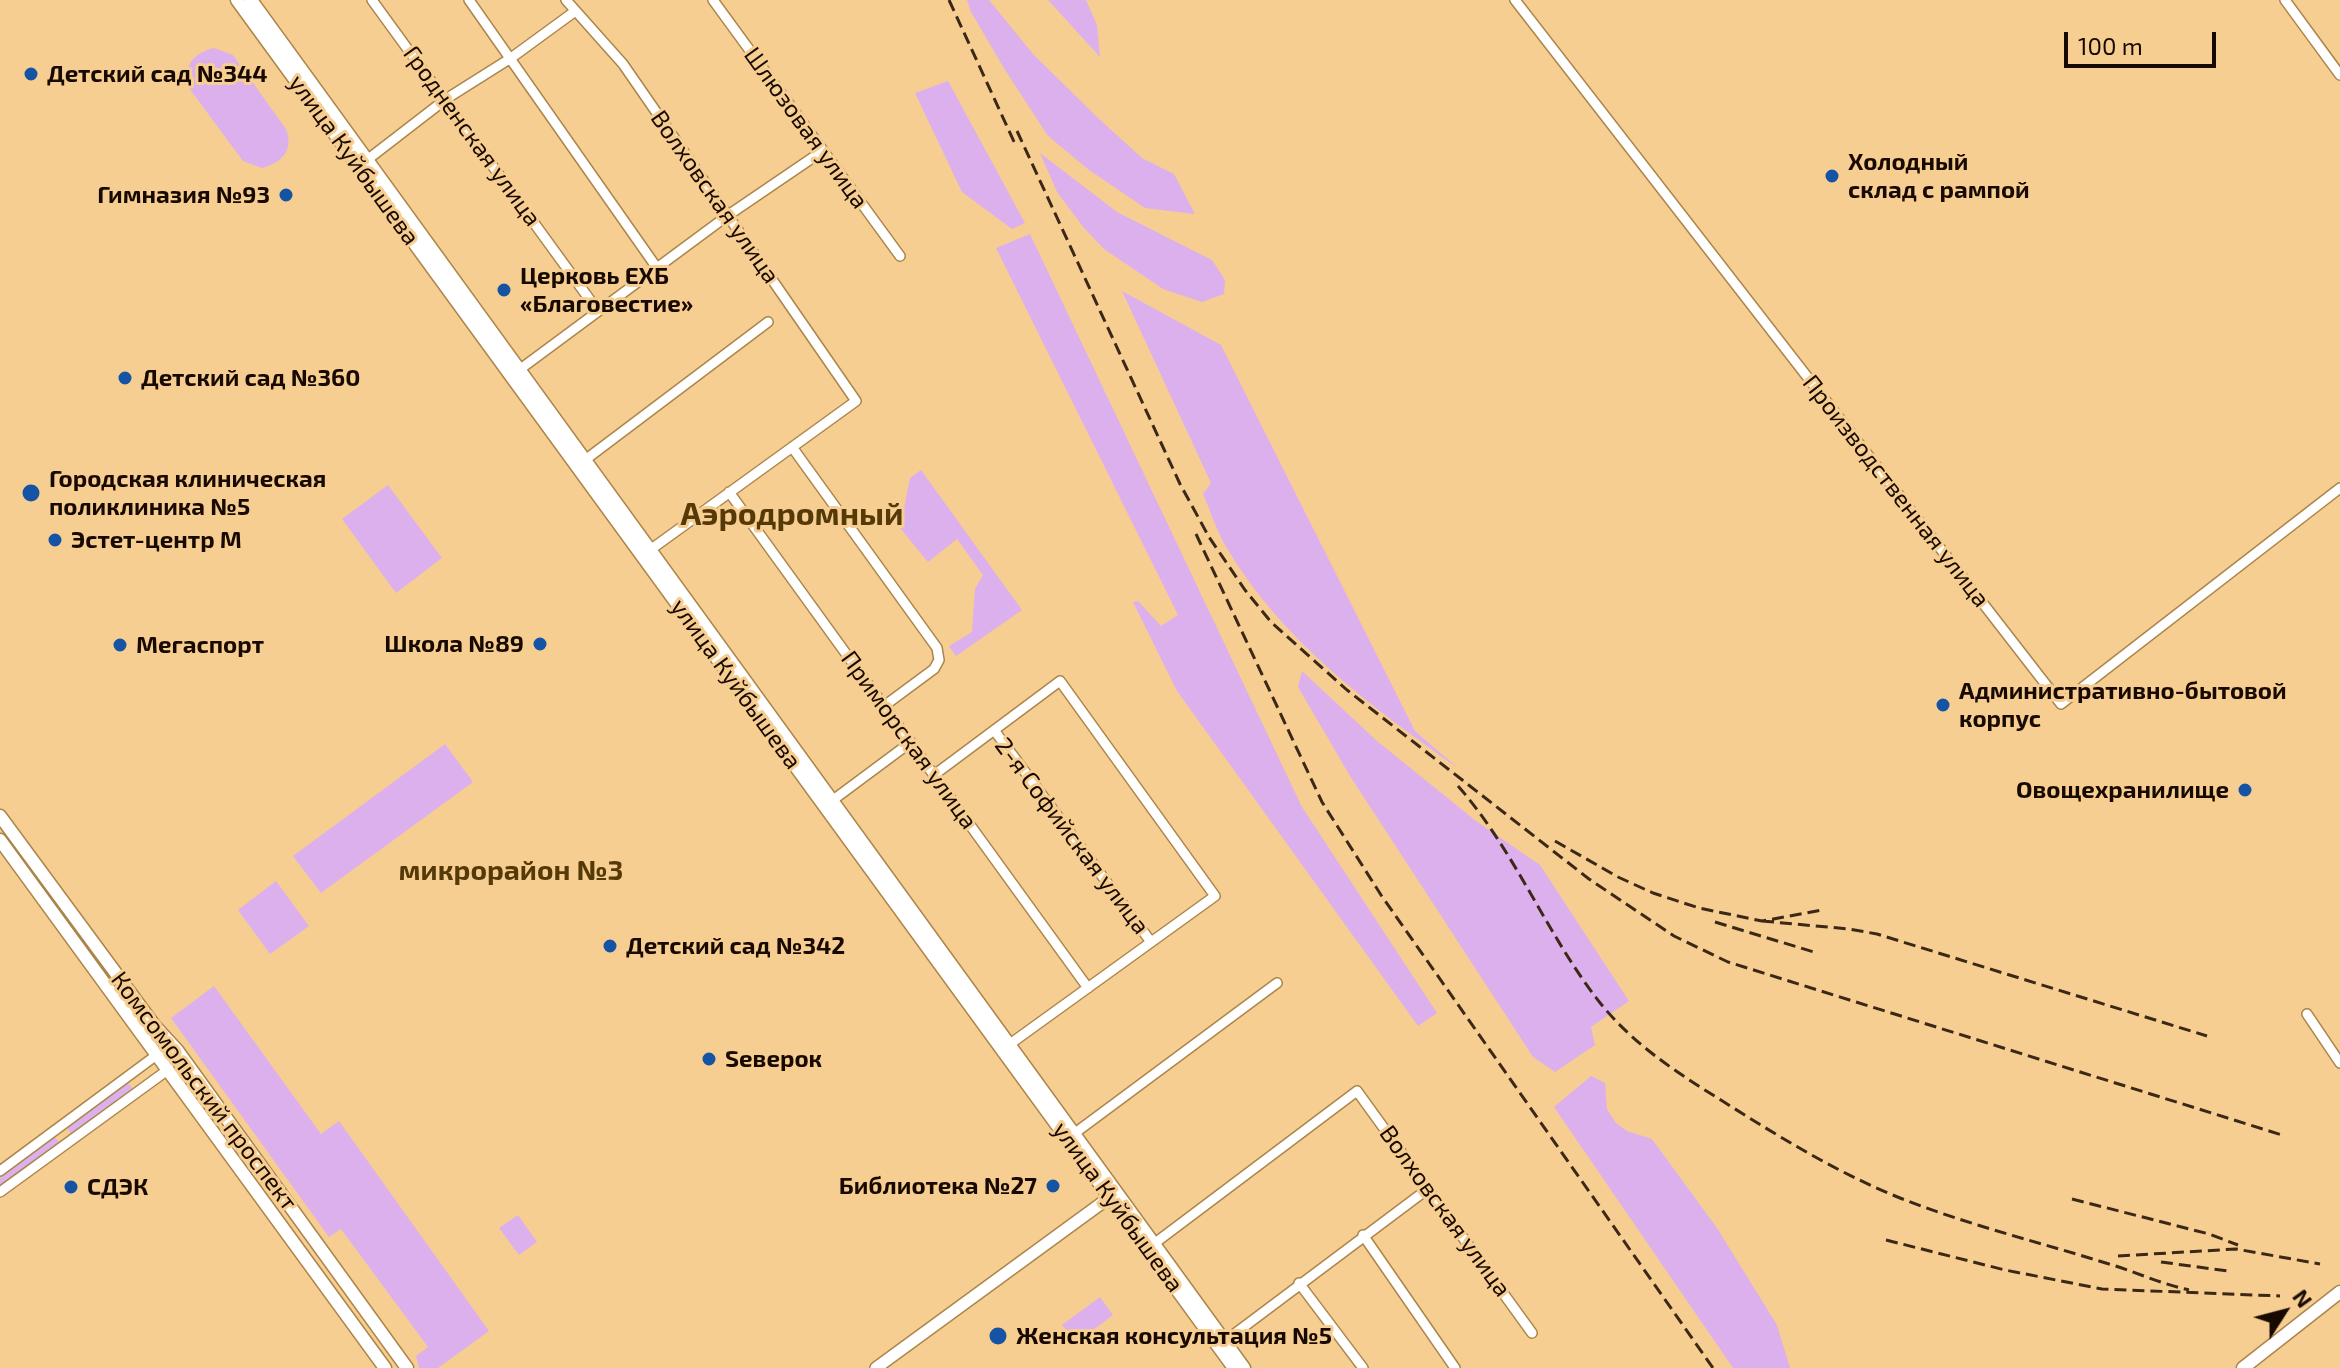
<!DOCTYPE html>
<meta charset="utf-8">
<style>
body{margin:0}
#map{position:relative;width:2340px;height:1368px;overflow:hidden;background:#f7ce91;font-family:"Exo 2",sans-serif}
canvas{display:block}
.north{position:absolute;left:2244px;top:1272px;width:80px;height:80px;-webkit-text-stroke:6px #f7ce91;paint-order:stroke;rotate:54deg;font-size:22px;font-weight:700;line-height:32px;text-align:center;color:#180a00}
.north::after{content:'';display:block;margin:auto;width:28px;height:36px;background:#180a00;clip-path:polygon(50% 0,100% 100%,50% 72%,0 100%)}
.scale{position:absolute;left:2064px;top:32px;width:152px;height:36px;box-sizing:border-box;border:4px solid #180a00;border-top:0;padding-left:10px;font-size:24px;line-height:28px;white-space:nowrap;color:#180a00;-webkit-text-stroke:6px #f7ce91;paint-order:stroke}
</style>
<div id="map">
<canvas width="2340" height="1368"></canvas>
<div class="north">N</div>
<div class="scale">100 m</div>
</div>
<script>
const c = document.querySelector('canvas').getContext('2d');
c.lineJoin = 'round';
function fill(path, color) { c.fillStyle = color; c.fill(path, 'evenodd'); }
function strokePath(path, color, width, dash) { c.strokeStyle = color; c.lineWidth = width; c.lineCap = dash ? 'butt' : 'round'; c.setLineDash(dash || []); c.stroke(path); }
function write(font, color, halo, rows, align = 'center') {
  c.font = font + ' "Exo 2",sans-serif'; c.lineWidth = 6; c.setLineDash([]); c.textBaseline = 'middle'; c.strokeStyle = halo; c.fillStyle = color; for (const [text, x, y, turn = 0] of rows) {
    c.save(); c.translate(x, y); c.rotate((+turn || 0) * Math.PI / 180); c.textAlign = isNaN(turn) ? turn : align; if (halo) c.strokeText(text, 0, 0); c.fillText(text, 0, 0); c.restore();
  }
}
const green = new Path2D(`
 M967,0H989L1033,54L1097,117L1142,158L1174,174L1195,214L1145,208L1089,170L1048,136L1005,70L971,12Z
 M1048,0H1086L1097,25L1100,57Z
 M214,48L233,55L286,129C294,150 282,163 262,168L243,161L189,88C182,67 193,53 214,48Z
 M948,81L1025,223L1012,229L962,192L915,93Z
 M1040,153L1117,212L1212,260L1225,280L1224,294L1202,302L1163,289L1104,249L1084,228L1057,192Z
 M1030,234L1302,807L1437,1013L1418,1026L1177,691L1133,602L1138,601L1161,626L1178,615L996,248Z
 M1122,291L1221,345L1415,731L1459,769C1373,708 1283,642 1228,550C1217,533 1211,512 1203,494L1211,483Z
 M921,470L1022,610L956,656L949,646L972,632L975,589L983,575L957,539L928,562L900,528L910,478Z
 M388,485L442,558L396,593L342,519Z
 M1302,671L1377,741L1476,821L1540,865L1629,1001L1591,1027L1595,1045L1555,1072L1533,1057L1350,776L1298,687Z
 M445,744L473,782L321,893L293,856Z
 M276,881L309,926L270,954L238,910Z
 M214,986L321,1134L339,1121L489,1331L438,1368H419L416,1356L428,1347L341,1229L329,1237L171,1018Z
 M1591,1076L1605,1083L1607,1109L1616,1123L1627,1131L1652,1139L1717,1228L1777,1325L1790,1368H1733L1554,1107Z
 M128,1083L133,1089L71,1134L67,1128Z
 M55,1137L59,1142L0,1185V1178Z
 M518,1215L537,1242L519,1255L499,1228Z
 M1100,1297L1113,1315L1076,1343L1062,1325Z`);
const minor = new Path2D(`
 M372,0L598,311
 M469,0L657,268
 M566,0L623,64L856,401L650,550
 M713,0L900,256
 M1515,0L2061,704L2340,488
 M2285,0L2340,75
 M367,160L446,99L511,58L574,12
 M519,370L727,216L821,152
 M792,447L937,648L939,660L934,669L884,706
 M585,460L768,322
 M729,492L1088,988
 M994,730L1151,942
 M934,775L1060,681L1215,896L1010,1044
 M833,800L911,742
 M2307,1014L2340,1063
 M1075,1133L1277,983
 M0,1171L158,1054
 M0,1192L169,1069
 M1363,1235L1455,1368
 M1155,1243L1357,1091L1532,1333
 M1299,1283L1363,1368
 M1225,1341L1429,1188`);
const tertiary = new Path2D(`
 M876,1368L1110,1197`);
const secondary = new Path2D(`
 M237,0L1234,1368
 M251,0L1244,1368
 M0,816L154,1025L177,1050L407,1368
 M0,840L385,1368
 M2243,1368L2340,1292`);
const rail = new Path2D(`
 M949,0L1016,146
 M1017,131L1180,484L1209,537L1245,590L1271,622L1347,690L1589,879L1674,936L1728,962L2282,1135
 M1196,534L1322,802L1381,895L1713,1368
 M1458,786C1516,852 1547,936 1601,1004C1635,1046 1679,1074 1724,1102C1781,1138 1838,1173 1900,1198C1968,1225 2039,1242 2109,1264C2136,1272 2161,1284 2189,1290
 M1555,841L1618,877L1653,893L1699,908L1762,921L1822,910
 M1762,921L1849,929L1877,934L2207,1036
 M1715,922L1817,953
 M2072,1199L2209,1234L2238,1245
 M1886,1240L2005,1270L2102,1289L2280,1296
 M2118,1256L2236,1249L2320,1264
 M2161,1262L2228,1271`);
const markers = [
 [31,74,8,"#1553a4"],
 [1832,176,8,"#1553a4"],
 [286,195,8,"#1553a4"],
 [504,290,8,"#1553a4"],
 [125,378,8,"#1553a4"],
 [31,493,10,"#1553a4"],
 [55,540,8,"#1553a4"],
 [540,644,8,"#1553a4"],
 [120,645,8,"#1553a4"],
 [1943,705,8,"#1553a4"],
 [2245,790,8,"#1553a4"],
 [610,946,8,"#1553a4"],
 [709,1059,8,"#1553a4"],
 [1053,1186,8,"#1553a4"],
 [71,1187,8,"#1553a4"],
 [998,1336,10,"#1553a4"]
];
const poiNames = [
 ["Детский сад №344",47,74],
 ["Холодный",1848,162],
 ["склад с рампой",1848,190],
 ["Гимназия №93",270,195,"right"],
 ["Церковь ЕХБ",520,276],
 ["«Благовестие»",520,304],
 ["Детский сад №360",141,378],
 ["Городская клиническая",49,479],
 ["поликлиника №5",49,507],
 ["Эстет-центр М",71,540],
 ["Школа №89",524,644,"right"],
 ["Мегаспорт",136,645],
 ["Административно-бытовой",1959,691],
 ["корпус",1959,719],
 ["Овощехранилище",2229,790,"right"],
 ["Детский сад №342",626,946],
 ["Sеверок",725,1059],
 ["Библиотека №27",1037,1186,"right"],
 ["СДЭК",87,1187],
 ["Женская консультация №5",1016,1336]
];
const streetNames = [
 ["Шлюзовая улица",806,128,54],
 ["Гродненская улица",472,136,54],
 ["улица Куйбышева",354,160,54],
 ["Волховская улица",715,197,55],
 ["Производственная улица",1896,491,52],
 ["улица Куйбышева",736,684,54],
 ["Приморская улица",909,740,54],
 ["2-я Софийская улица",1072,836,53],
 ["Комсомольский проспект",204,1091,53],
 ["улица Куйбышева",1118,1207,54],
 ["Волховская улица",1445,1211,54]
];
const quarterNames = [
 ["микрорайон №3",511,871]
];
const districtNames = [
 ["Аэродромный",792,514]
];
fill(green, '#dcb0ec');
strokePath(minor, '#ab854a', 12);
strokePath(tertiary, '#ab854a', 14);
strokePath(secondary, '#ab854a', 15);
strokePath(minor, '#fff', 9);
strokePath(tertiary, '#fff', 11);
strokePath(secondary, '#fff', 12);
strokePath(rail, '#3b2816', 3, [12, 6]);
for (const [x, y, r, color] of markers) { const dot = new Path2D(); dot.arc(x, y, r, 0, 2 * Math.PI); c.fillStyle = color; c.fill(dot); strokePath(dot, '#f7ce91', 3); }
write('bold 24px', '#180a00', '#f7ce91', poiNames, 'left');
write('24px', '#180a00', '#f7ce91', streetNames);
write('bold 28px', '#553a08', '#f7ce91', quarterNames);
write('bold 32px', '#553a08', '#f7ce91', districtNames);
</script>
